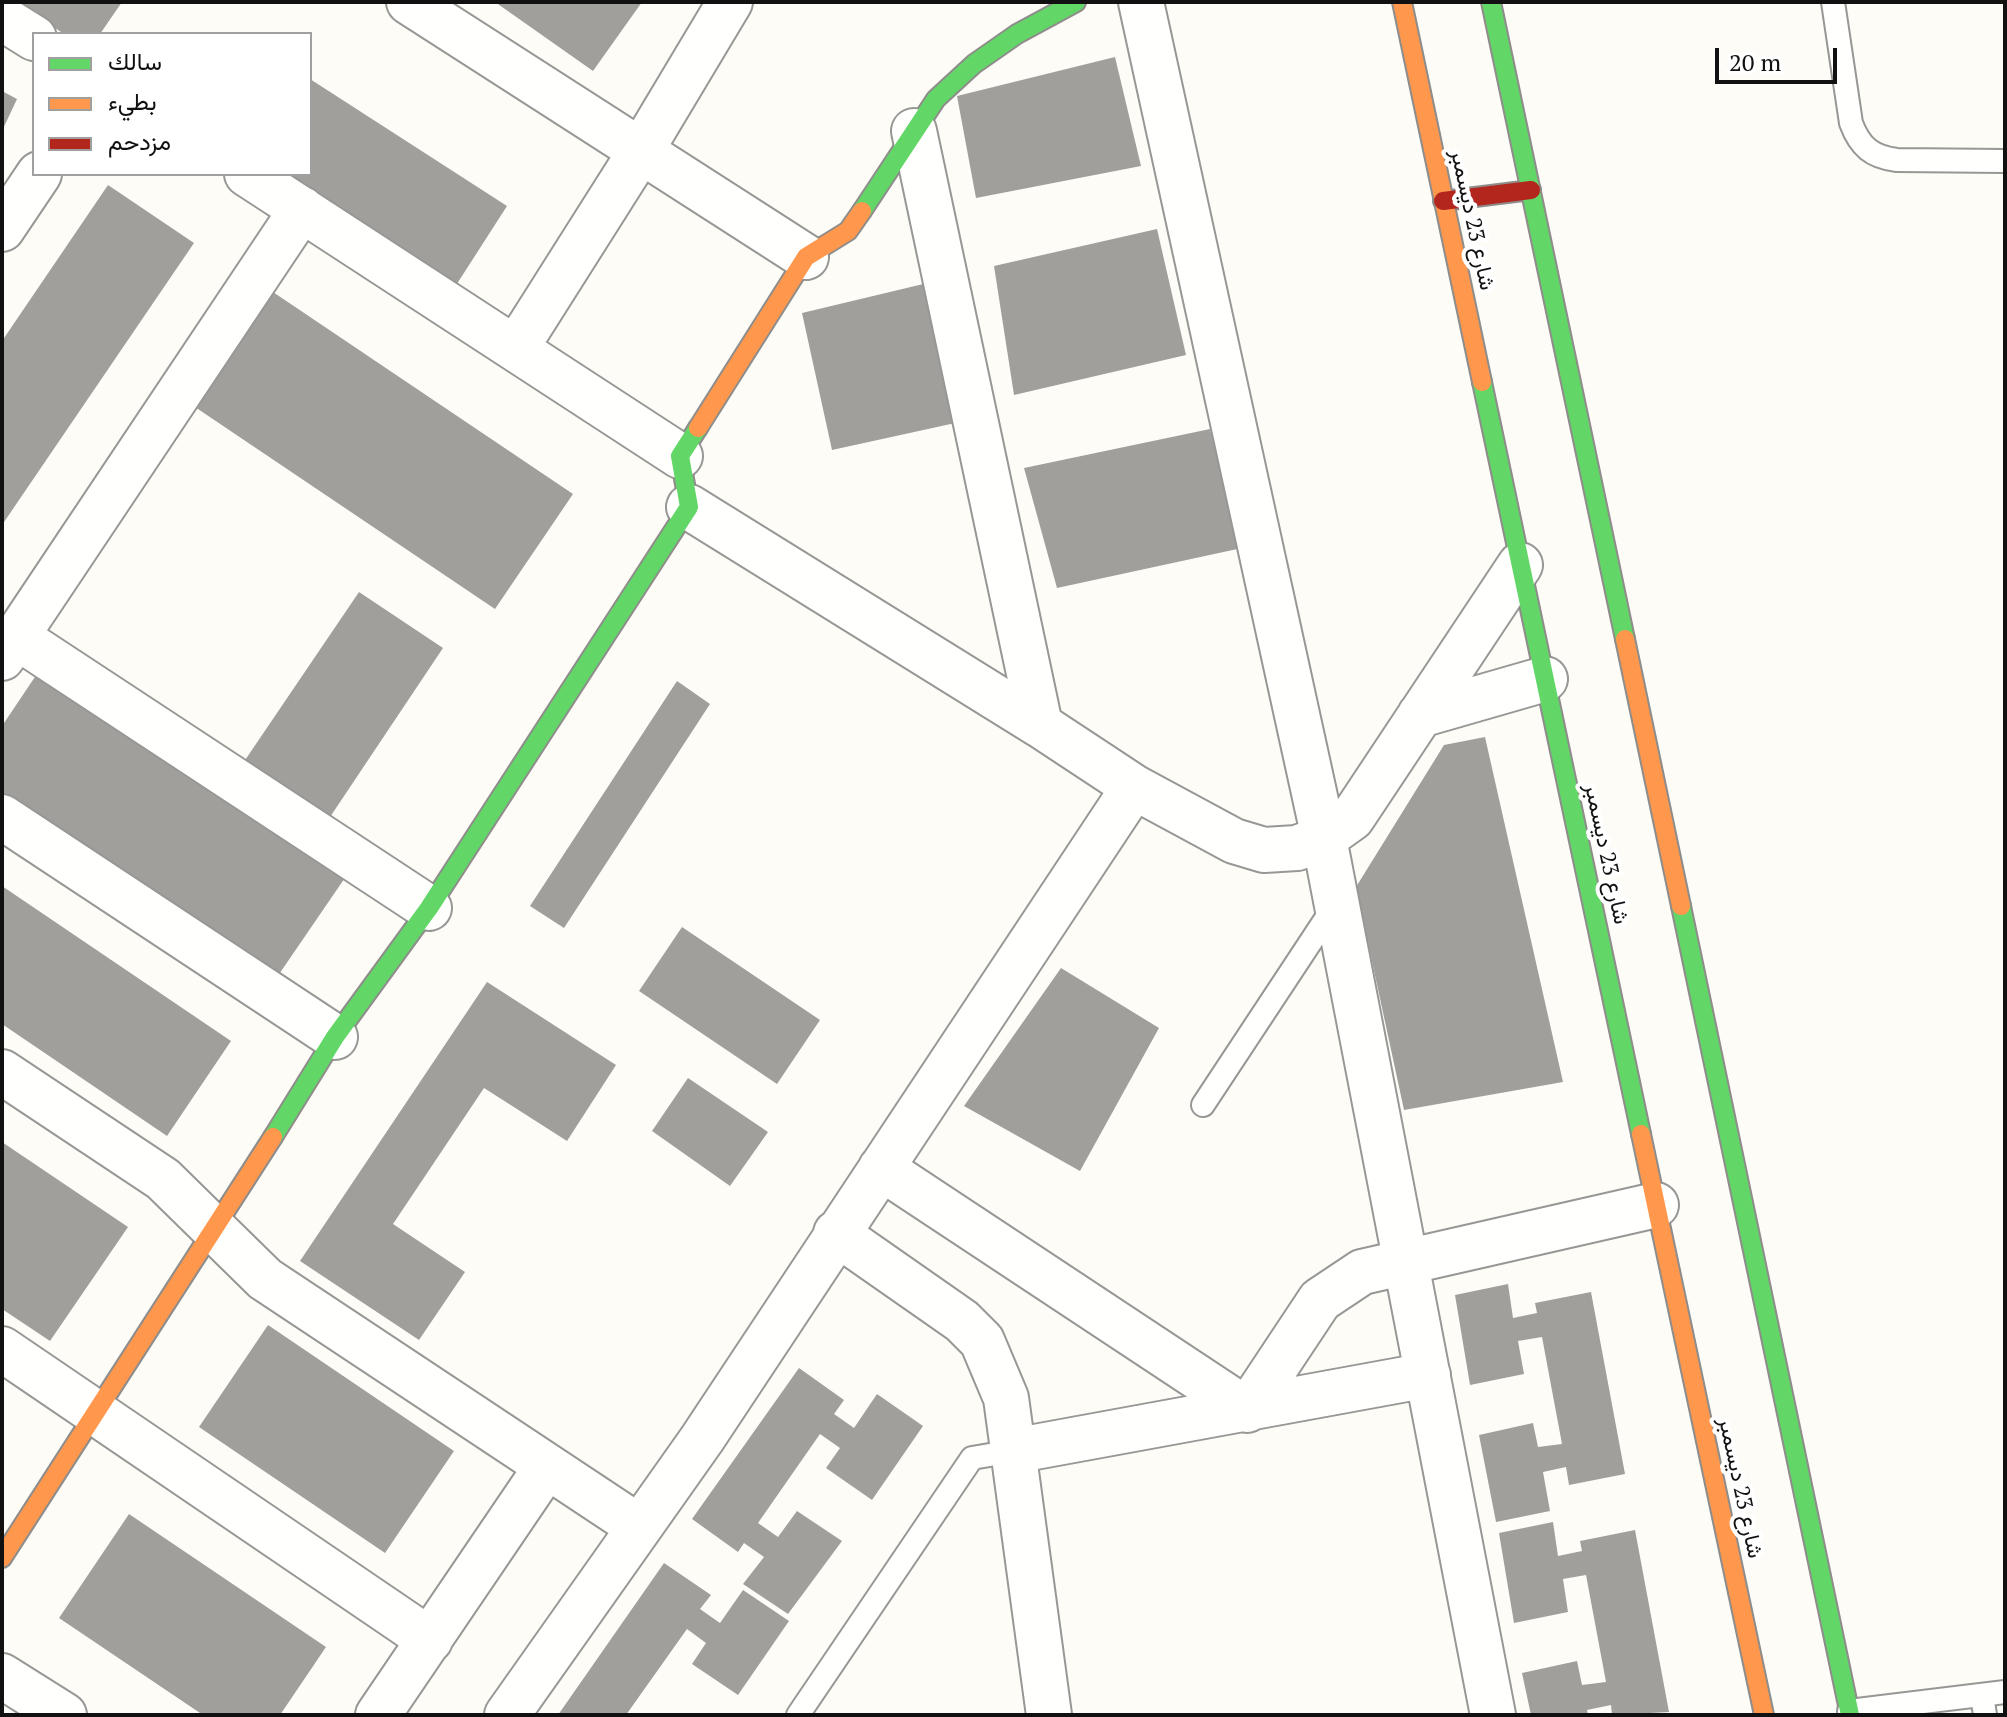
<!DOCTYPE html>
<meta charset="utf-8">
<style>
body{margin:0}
#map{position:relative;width:2007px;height:1717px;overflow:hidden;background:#fdfcf7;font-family:"PT Serif",Vazirmatn,serif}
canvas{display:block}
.frame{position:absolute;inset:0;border:4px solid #111;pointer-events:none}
.legend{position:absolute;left:32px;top:32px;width:280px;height:144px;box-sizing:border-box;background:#fff;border:2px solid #a0a0a0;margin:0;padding:10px 14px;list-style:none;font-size:24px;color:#111}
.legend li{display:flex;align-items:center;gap:16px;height:40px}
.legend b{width:40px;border:2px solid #a0a0a0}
.scale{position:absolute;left:1715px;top:48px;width:122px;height:36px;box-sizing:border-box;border:4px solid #111;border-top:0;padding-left:10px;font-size:24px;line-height:28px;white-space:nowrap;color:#111;-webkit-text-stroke:6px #fff;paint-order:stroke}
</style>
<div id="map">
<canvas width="2007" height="1717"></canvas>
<div class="frame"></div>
<ul class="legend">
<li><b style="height:10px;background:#63d668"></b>سالك</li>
<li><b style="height:10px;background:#ff974d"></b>بطيء</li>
<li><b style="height:10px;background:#b3261e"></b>مزدحم</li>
</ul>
<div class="scale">20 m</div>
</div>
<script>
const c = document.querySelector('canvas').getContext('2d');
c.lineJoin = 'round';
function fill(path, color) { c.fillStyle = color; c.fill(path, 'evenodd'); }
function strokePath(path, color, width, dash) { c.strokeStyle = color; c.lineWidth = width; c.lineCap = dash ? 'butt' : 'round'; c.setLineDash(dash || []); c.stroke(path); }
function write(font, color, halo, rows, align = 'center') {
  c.font = font + ' "PT Serif",Vazirmatn,serif'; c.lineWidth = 8; c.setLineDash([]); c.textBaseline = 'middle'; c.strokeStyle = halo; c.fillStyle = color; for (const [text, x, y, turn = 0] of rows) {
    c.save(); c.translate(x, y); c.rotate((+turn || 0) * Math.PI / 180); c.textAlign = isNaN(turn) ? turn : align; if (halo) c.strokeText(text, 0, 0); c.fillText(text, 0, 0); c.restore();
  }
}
const building = new Path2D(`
 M17,2H122L100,34H64Z
 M495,2H642L593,71Z
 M1115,57L1141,166L976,198L957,96Z
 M310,79L507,206L453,290L275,174H310Z
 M2,91L17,99L2,131Z
 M108,185L194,243L2,525V341Z
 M1157,229L1186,355L1014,395L994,266Z
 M940,280L969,420L832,450L802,313Z
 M267,288L573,494L495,609L189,403Z
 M1210,429L1242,548L1057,588L1024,468Z
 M359,592L443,648L324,826L239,769Z
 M45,662L351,869L273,983L2,800V726Z
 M677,681L710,704L564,928L530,906Z
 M1485,737L1563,1082L1404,1110L1356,887L1444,745Z
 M2,886L231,1041L167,1136L2,1024Z
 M682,927L820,1020L777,1084L639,991Z
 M1061,968L1159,1028L1080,1171L964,1106Z
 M487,982L616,1065L567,1141L484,1088L393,1224L465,1272L419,1340L300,1261Z
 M688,1078L768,1132L730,1186L652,1131Z
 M2,1142L128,1227L50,1341L2,1309Z
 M1508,1284L1513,1318L1537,1313L1535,1303L1591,1292L1625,1474L1569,1485L1566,1467L1543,1472L1550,1511L1496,1522L1479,1435L1533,1423L1538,1447L1562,1444L1542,1337L1518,1341L1524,1374L1470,1385L1455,1295Z
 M268,1325L454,1451L385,1553L199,1427Z
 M799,1368L844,1400L834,1414L854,1428L877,1394L923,1426L872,1500L826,1468L840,1448L820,1434L758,1523L778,1537L797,1511L842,1541L788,1614L743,1584L764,1557L744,1543L738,1552L692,1519Z
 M129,1514L326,1647L280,1715H203L59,1618Z
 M1553,1522L1558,1556L1582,1551L1580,1541L1635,1530L1669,1712L1612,1715L1611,1705L1587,1710L1588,1715H1531L1522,1673L1577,1661L1582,1685L1606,1682L1586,1575L1563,1579L1568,1612L1514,1623L1499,1533Z
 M664,1563L711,1595L700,1609L720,1623L743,1590L789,1621L738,1695L692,1664L706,1643L687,1629L626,1715H558Z`);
const lane = new Path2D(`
 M1833,2L1851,123C1860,147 1872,157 1897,160L2005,161
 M1203,1105L1335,905
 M1982,1695L1985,1715
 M1849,1711L2005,1692
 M798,1715L972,1458L1013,1451`);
const street = new Path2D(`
 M409,2L806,257
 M1141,2L1324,838L1493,1715
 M2,18L34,38
 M914,131L1040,725
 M247,174L680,456
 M2,229L39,174
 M516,348L642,149L730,2
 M689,507L1040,725L1134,787L1234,841L1264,850L1297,848L1324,838L1352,818L1520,565
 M17,637L429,908
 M2,658L302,209
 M1420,715L1545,679
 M2,817L335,1037
 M2,1072L163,1179L265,1279L639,1527
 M881,1168L1247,1410L1320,1300L1362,1272L1656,1205
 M836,1233L962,1321L982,1341L1006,1398L1049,1715
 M2,1349L430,1640
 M1013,1451L1428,1375
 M2,1676L64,1715
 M378,1715L547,1466
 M507,1715L702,1439L1134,787`);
const fast = new Path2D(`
 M1491,2L1625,639
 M862,211L936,99L974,64L1017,34L1076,2
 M1482,382L1641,1134
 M1681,906L1850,1715
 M273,1137L335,1037L429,908L689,507L680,456L698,428`);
const slow = new Path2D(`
 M1402,2L1482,382
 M698,428L806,257L848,231L862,211
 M1625,639L1681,906
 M1641,1134L1764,1715
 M2,1558L273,1137`);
const jam = new Path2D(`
 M1443,201L1531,190`);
const streetNames = [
 ["شارع 23 ديسمبر",1472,220,78],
 ["شارع 23 ديسمبر",1606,854,78],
 ["شارع 23 ديسمبر",1740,1488,78]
];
fill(building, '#a19f9c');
strokePath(lane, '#979795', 26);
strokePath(street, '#979795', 48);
strokePath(fast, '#8e8d8b', 22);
strokePath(slow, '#8e8d8b', 22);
strokePath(jam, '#8e8d8b', 22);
strokePath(lane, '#fffffe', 22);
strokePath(street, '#fffffe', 44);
strokePath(fast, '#63d668', 18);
strokePath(slow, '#ff974d', 18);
strokePath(jam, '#b3261e', 18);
write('22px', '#111', '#fff', streetNames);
</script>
